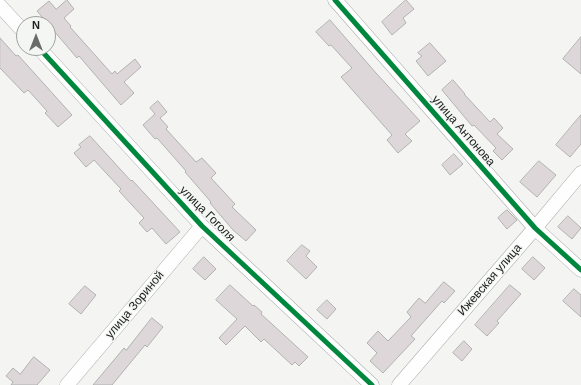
<!DOCTYPE html>
<meta charset="utf-8">
<style>
body{margin:0}
#map{position:relative;width:581px;height:385px;overflow:hidden;background:#f4f5f3;font-family:Arial,sans-serif}
canvas{display:block}
.north{position:absolute;left:16px;top:16px;width:40px;height:40px;box-sizing:border-box;background:#f3f6f2;border:1px solid #9fa19e;border-radius:50%;rotate:0deg;font-size:11px;font-weight:700;line-height:16px;text-align:center;color:#212221}
.north::after{content:'';display:block;margin:auto;width:14px;height:18px;background:#6b6c6a;clip-path:polygon(50% 0,100% 100%,50% 72%,0 100%)}
</style>
<div id="map">
<canvas width="581" height="385"></canvas>
<div class="north">N</div>
</div>
<script>
const c = document.querySelector('canvas').getContext('2d');
c.lineJoin = 'round';
function fill(path, color) { c.fillStyle = color; c.fill(path, 'evenodd'); }
function strokePath(path, color, width, dash) { c.strokeStyle = color; c.lineWidth = width; c.lineCap = dash ? 'butt' : 'round'; c.setLineDash(dash || []); c.stroke(path); }
function write(font, color, halo, rows, align = 'center') {
  c.font = font + ' Arial,sans-serif'; c.lineWidth = 3; c.setLineDash([]); c.textBaseline = 'middle'; c.strokeStyle = halo; c.fillStyle = color; for (const [text, x, y, turn = 0] of rows) {
    c.save(); c.translate(x, y); c.rotate((+turn || 0) * Math.PI / 180); c.textAlign = isNaN(turn) ? turn : align; if (halo) c.strokeText(text, 0, 0); c.fillText(text, 0, 0); c.restore();
  }
}
const building = new Path2D(`
 M67,0L74,9L64,18L71,26L70,27L112,74L115,71L117,74L135,59L141,67L124,82L134,93L121,105L79,56L77,58L37,11L49,1L56,9Z
 M406,0L414,9L403,18L406,23L392,35L382,22Z
 M330,20L376,73L420,121L405,134L412,141L398,153L387,140L392,135L341,77L352,68L331,45L329,46L316,32Z
 M581,37V74L563,59Z
 M0,38L16,56L18,55L72,115L58,127L45,113L47,111L28,90L24,93L0,68Z
 M430,43L446,61L428,76L416,61L422,56L418,53Z
 M453,80L465,94H464L490,122L494,118L503,128L497,134L513,149L502,160L493,151L496,148L474,125L472,126L442,90Z
 M158,101L167,112L160,118L168,127L166,129L196,162L202,158L216,173L211,178L235,204L232,207L256,230L246,241L233,230L210,203L211,202L185,172L186,171L157,138L155,139L143,125L155,114L150,108Z
 M581,115V144L570,157L556,145Z
 M90,136L131,181L132,180L180,232L166,244L152,228L147,232L139,223L144,218L119,191L121,189L94,160L86,167L74,153L81,147L79,145Z
 M454,154L463,164L450,175L442,165Z
 M539,161L556,175L537,197L520,182Z
 M507,210L517,220L507,229L498,218Z
 M568,216L581,228L572,239L558,227Z
 M302,245L310,251L306,256L317,267L306,279L287,261Z
 M204,257L216,269L205,280L193,269Z
 M533,257L545,268L534,280L522,269Z
 M444,282L455,291L444,303L442,301L411,336L415,339L383,373L370,361L377,353L367,343L378,331L388,341L411,317L407,312L419,298L425,303Z
 M230,285L253,306L254,305L262,312L261,314L308,357L299,366L295,362L292,365L264,339L261,342L245,326L226,345L219,338L237,319L216,300Z
 M510,285L521,294L497,321L499,323L487,336L475,325Z
 M85,286L96,295L81,314L69,304Z
 M574,289L581,295V317L563,301Z
 M327,300L336,309L327,319L317,310Z
 M152,318L163,327L147,347L145,345L112,385H93L124,348L126,350Z
 M464,341L472,349L462,361L453,353Z
 M34,357L50,370L37,385H11L13,382L6,376L13,368L20,374Z`);
const minor = new Path2D(`
 M335,0L535,228L581,270
 M0,6L24,32
 M39,48L202,226L372,385
 M67,385L202,226
 M399,385L535,228L581,173`);
const cycleway = new Path2D(`
 M335,0L535,228L581,270
 M39,48L202,226L372,385`);
const streetNames = [
 ["улица Антонова",463,131,49],
 ["улица Гоголя",207,214,45],
 ["Ижевская улица",490,280,-49],
 ["улица Зориной",135,305,-50]
];
fill(building, '#ded7da');
strokePath(building, '#b1b1b0', 1);
strokePath(minor, '#acadac', 15);
strokePath(minor, '#fdfefd', 14);
strokePath(cycleway, '#00873e', 5);
write('12px', '#212221', '#f3f6f2', streetNames);
</script>
